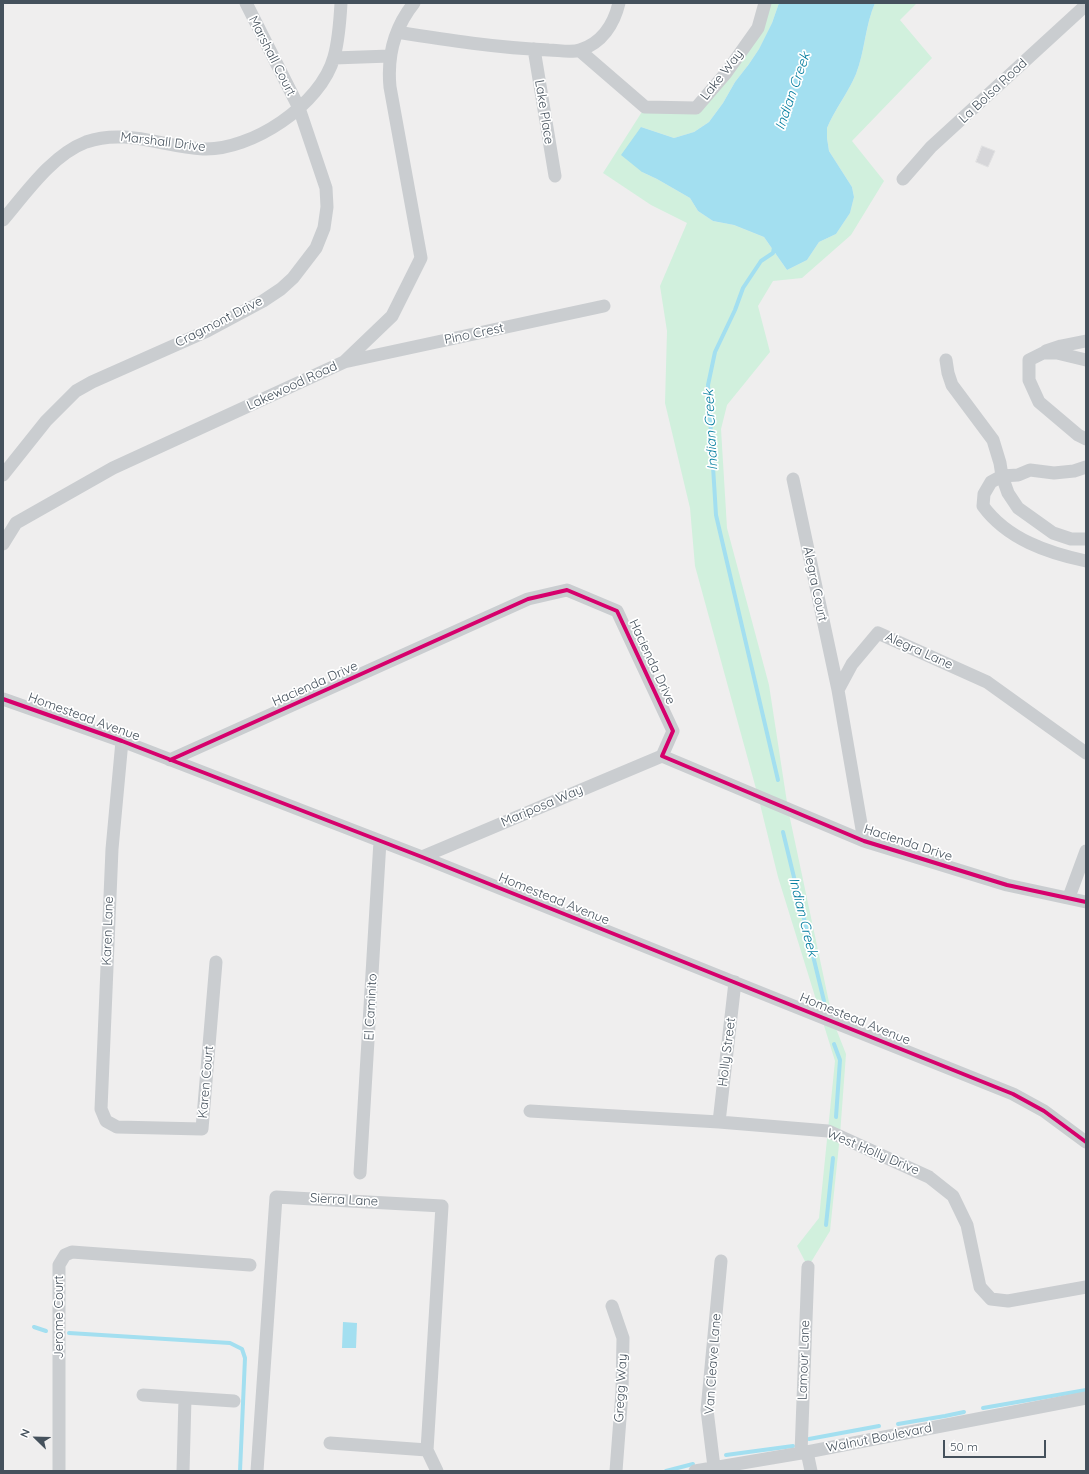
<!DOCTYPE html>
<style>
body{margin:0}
#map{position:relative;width:1089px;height:1474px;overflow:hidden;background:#efeeee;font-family:Quicksand,sans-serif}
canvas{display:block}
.frame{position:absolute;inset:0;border:4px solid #45515c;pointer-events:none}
.north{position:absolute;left:16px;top:1418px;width:40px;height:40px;-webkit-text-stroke:3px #fff;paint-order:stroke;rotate:293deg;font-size:11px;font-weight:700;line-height:16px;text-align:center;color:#45515c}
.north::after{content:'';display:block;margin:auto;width:14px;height:18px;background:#45515c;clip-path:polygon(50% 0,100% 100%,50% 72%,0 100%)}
.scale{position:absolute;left:943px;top:1440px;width:103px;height:18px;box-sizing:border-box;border:2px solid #45515c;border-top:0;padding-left:5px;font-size:12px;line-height:14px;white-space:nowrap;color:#45515c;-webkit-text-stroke:3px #fff;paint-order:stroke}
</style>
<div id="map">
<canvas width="1089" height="1474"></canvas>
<div class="frame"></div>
<div class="north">N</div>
<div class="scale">50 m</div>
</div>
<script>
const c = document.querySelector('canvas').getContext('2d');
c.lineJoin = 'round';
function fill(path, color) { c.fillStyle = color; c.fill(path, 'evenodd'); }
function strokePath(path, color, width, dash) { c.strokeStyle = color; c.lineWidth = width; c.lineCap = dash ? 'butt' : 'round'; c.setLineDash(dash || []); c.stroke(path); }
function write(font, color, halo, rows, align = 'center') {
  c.font = font + ' Quicksand,sans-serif'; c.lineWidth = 3.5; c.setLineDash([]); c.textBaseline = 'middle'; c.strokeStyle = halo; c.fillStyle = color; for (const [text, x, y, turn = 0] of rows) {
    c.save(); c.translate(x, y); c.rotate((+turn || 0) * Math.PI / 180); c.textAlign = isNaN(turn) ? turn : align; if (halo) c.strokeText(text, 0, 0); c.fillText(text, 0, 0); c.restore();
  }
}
const green = new Path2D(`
 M765,3H779L772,23L759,49L749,64L735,82L723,103L709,122L694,132L674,138L641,127L642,172L657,179L690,198L698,211L713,221L734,225L764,237L787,270L807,260L819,242L836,234L850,213L854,197L852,187L829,151L827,138V128C835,109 848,93 856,74C865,51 865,26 875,3H917L900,20L932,58L852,141L884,181L851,235L802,278L773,281L758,306L770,352L727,405L721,429L727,528L769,685L788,809L833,1021L846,1054L840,1135L830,1231L808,1267L797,1246L819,1218L835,1061L778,877L758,796L695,566L690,508L665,403L667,331L660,286L687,223L651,205L603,173L645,107L696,108L726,73Z`);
const water = new Path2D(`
 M779,3H875C865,26 865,51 856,74C848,93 835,109 827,128V138L829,151L852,187L854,197L850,213L836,234L819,242L807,260L787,270L764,237L734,225L713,221L698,211L690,198L657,179L642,172L621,155L641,127L674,138L694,132L709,122L723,103L735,82L749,64L759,49L772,23Z
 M343,1322L357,1323L356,1348H342Z`);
const stream = new Path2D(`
 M774,247L773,253L761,261L743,288L735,310L715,352L708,385L716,515L778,780
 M783,832L824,1001
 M834,1044L840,1060L836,1117
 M826,1225L833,1158
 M34,1327L46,1331
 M69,1333L230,1343L242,1349L245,1358L240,1471
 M983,1408L1086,1390
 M898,1424L945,1416L964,1412
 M809,1439L879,1426
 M726,1455L793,1446
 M666,1471L693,1464`);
const building = new Path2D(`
 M982,146L995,151L988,167L976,162Z`);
const minor = new Path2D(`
 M397,32C447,40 498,48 549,50C558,50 571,53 580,50C602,43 614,24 619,3
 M534,49L555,176
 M579,50L645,107L696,108L726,73L758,28L765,3
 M334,58L390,56
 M903,179L931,147L1086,5
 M3,220C26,193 52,155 86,142C126,128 163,147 203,149C251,151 321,105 334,57C339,39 340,21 341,3
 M1046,351L1061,346L1086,341
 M946,360L948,373L952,385L993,440L1000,463L1002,476L1008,493L1018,508L1053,533L1071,539H1086
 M1086,360L1057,353H1043L1029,360V380L1039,402L1078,435L1086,439
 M344,362L604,306
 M1086,467L1074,471L1054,473L1030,470L1018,475L1002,476L991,482L984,494L983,506C1007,539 1048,553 1086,561
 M3,475L46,421L76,391L92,382L207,331L263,301L281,289L293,278L316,248L324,228L327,207L326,188L299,108L246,3
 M793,479L838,690L864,841
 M3,544L16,523L113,468L344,362L392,316L421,258L390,87C387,56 394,28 414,3
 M838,690L852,664L878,633L987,682L1086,753
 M3,699L122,741L422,857L1013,1094L1044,1111L1086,1142
 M122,741L112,849L101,1109L106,1121L117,1127L202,1129L216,962
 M170,760L528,599L567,590L617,611L673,731L662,756L864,841L1007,885L1086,902
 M422,857L662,756
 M1069,897L1086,851
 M530,1111L719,1122L828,1131L929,1177L953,1196L967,1225L980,1287L991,1299L1008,1301L1086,1287
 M719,1122L735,982
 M360,1173L380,841
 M612,1306L623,1338L622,1392L616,1471
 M143,1395L234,1401
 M330,1443L427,1450
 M807,1452L811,1471
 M801,1453L808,1267
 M714,1467L707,1410L721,1261
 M59,1471V1265L65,1255L72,1252L250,1265
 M183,1471L185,1398
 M257,1471L276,1197L442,1206L427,1450L437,1471
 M695,1471L807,1452L1086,1398`);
const cycleway = new Path2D(`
 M3,699L122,741L422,857L1013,1094L1044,1111L1086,1142
 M170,760L528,599L567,590L617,611L673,731L662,756L864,841L1007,885L1086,902`);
const streetNames = [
 ["Marshall Court",272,56,63],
 ["Lake Way",722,75,-52],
 ["La Bolsa Road",993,91,-43],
 ["Lake Place",544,112,81],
 ["Marshall Drive",163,142,7],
 ["Cragmont Drive",219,322,-27],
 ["Pino Crest",474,334,-12],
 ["Lakewood Road",292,386,-25],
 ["Alegra Court",815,584,78],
 ["Alegra Lane",919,651,24],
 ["Hacienda Drive",652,662,65],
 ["Hacienda Drive",315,684,-24],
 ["Homestead Avenue",84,717,20],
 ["Mariposa Way",542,806,-23],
 ["Hacienda Drive",908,843,18],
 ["Homestead Avenue",554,899,22],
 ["Karen Lane",108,931,-88],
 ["El Caminito",371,1007,-87],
 ["Homestead Avenue",855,1019,22],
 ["Holly Street",727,1052,-83],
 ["Karen Court",206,1082,-85],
 ["West Holly Drive",873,1152,23],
 ["Sierra Lane",344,1200,3],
 ["Jerome Court",59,1317,-90],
 ["Lamour Lane",804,1360,-88],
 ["Van Cleave Lane",713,1364,-86],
 ["Gregg Way",621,1388,-87],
 ["Walnut Boulevard",879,1438,-11]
];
const waterNames = [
 ["Indian Creek",793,91,-71],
 ["Indian Creek",711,430,-93],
 ["Indian Creek",803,917,76]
];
fill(green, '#d1f0dd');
fill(water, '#a3dff0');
strokePath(stream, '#a3dff0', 4);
fill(building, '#d6d6d9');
strokePath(building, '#e0e0e1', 1);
strokePath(minor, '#cacdd0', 13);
strokePath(cycleway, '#d6006c', 4);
write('13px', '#45515c', '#fff', streetNames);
write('italic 14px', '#057e9f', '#fff', waterNames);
</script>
